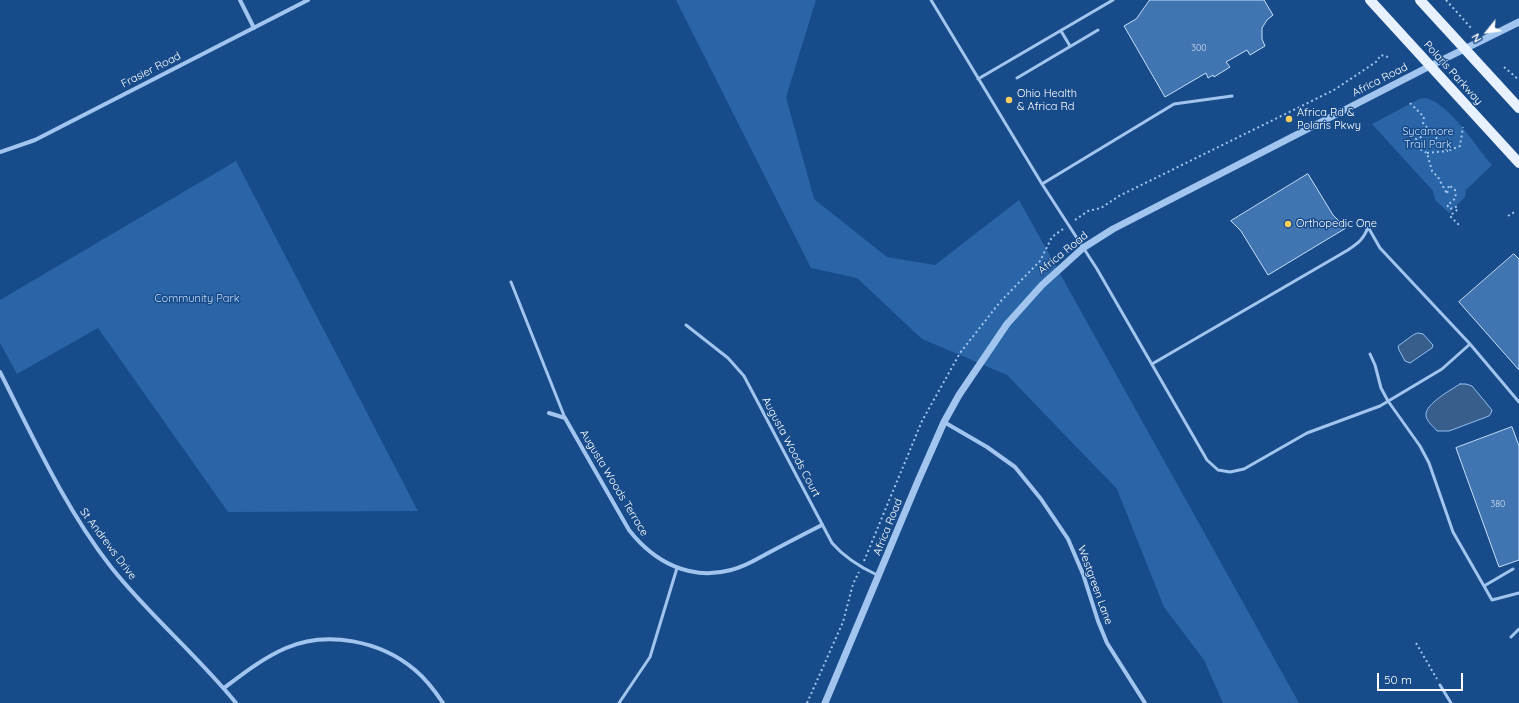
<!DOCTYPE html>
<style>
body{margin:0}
#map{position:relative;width:1519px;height:703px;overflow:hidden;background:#184b8a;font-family:Quicksand,sans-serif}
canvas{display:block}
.north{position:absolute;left:1467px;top:12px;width:40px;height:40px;-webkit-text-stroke:3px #184b8a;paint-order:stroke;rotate:240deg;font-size:11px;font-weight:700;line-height:16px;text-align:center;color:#fff}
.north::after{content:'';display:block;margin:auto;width:14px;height:18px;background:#fff;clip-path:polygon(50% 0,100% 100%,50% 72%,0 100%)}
.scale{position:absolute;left:1377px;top:673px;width:86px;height:18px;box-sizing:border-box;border:2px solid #fff;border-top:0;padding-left:5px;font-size:12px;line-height:14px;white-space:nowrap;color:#fff;-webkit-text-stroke:3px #184b8a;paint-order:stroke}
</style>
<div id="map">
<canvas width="1519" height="703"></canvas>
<div class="north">N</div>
<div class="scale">50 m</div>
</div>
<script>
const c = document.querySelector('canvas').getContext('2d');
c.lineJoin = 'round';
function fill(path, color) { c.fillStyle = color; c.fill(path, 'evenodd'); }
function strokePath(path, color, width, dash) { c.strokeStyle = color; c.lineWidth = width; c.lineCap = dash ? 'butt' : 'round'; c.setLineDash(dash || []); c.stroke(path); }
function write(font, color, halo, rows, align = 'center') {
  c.font = font + ' Quicksand,sans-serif'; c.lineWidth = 3; c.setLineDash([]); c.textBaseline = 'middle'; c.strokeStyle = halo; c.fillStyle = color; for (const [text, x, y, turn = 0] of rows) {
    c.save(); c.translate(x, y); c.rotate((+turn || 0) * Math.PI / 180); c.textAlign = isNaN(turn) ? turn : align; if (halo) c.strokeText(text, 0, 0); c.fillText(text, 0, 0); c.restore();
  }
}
const green = new Path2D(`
 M676,0H816L786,97L814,199L887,257L935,265L1019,200L1299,703H1223L1204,660L1164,607L1117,489L1007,375L922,339L857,278L811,268Z
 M1426,98C1451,105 1475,146 1492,165L1466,190L1465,197L1449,213L1435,200L1433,191L1372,124L1419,99Z
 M236,161L418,511L228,512L98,328L17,374L0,343V300Z`);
const water = new Path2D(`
 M1418,333L1423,334L1433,345L1432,348L1410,363L1405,361L1399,350L1398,346L1413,335Z
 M1460,384H1466L1472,386L1492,410L1491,413L1489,416L1449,431H1437C1433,426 1426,421 1426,415C1425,404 1451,390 1460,384Z`);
const building = new Path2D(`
 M1150,0H1264L1273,15L1267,20L1262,28V39L1265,46L1250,55L1247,50L1226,62L1230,67L1214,77L1213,75L1208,78L1206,73L1165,97L1124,26L1136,19Z
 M1308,174L1333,215L1346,228L1268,275L1241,231L1231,221Z
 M1514,254L1519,259V370L1459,302Z
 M1512,427L1519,446V560L1499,567L1456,448Z`);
const path = new Path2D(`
 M1446,0L1472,29
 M1504,67L1519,80
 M1410,103L1424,117L1423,123L1448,151L1460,146L1463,127
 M1428,129L1421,137L1416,139L1414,144L1416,147L1427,153L1432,171L1438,177L1447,194L1449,185L1455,190C1457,198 1454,201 1447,205L1450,209L1456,207L1458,209L1450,216L1461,227
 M1427,153L1448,151
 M1508,216L1516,211
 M1075,220L1088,211L1101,208L1119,196L1334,90L1376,62L1381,55L1388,57
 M864,561L922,421L960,353L1000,302L1040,261L1052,237L1063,229
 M1416,643L1437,679
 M807,703L843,622L853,584L859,572`);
const service = new Path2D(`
 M931,0L1042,184L1097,269L1207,460L1218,470L1230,472L1244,469L1307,433L1380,406L1442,369L1470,344
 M1061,31L1070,46
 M1017,78L1098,30
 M978,79L1113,0
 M1042,184L1174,104L1232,96
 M1368,227L1380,248L1470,344L1519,402
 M511,282L565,418
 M686,325L728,358L744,376L832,543C845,558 860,567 877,575
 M1370,354L1375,365L1381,388L1388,401L1420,446L1429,463L1453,532L1492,600L1519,593
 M1152,364L1348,250C1358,243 1364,239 1368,227
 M1484,586L1513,569
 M1511,637L1519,629
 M1440,685L1451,703
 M619,703L650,657L677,568`);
const minor = new Path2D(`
 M240,0L254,28
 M0,152L35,140L308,0
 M0,372C34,439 65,508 111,567C149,615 197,655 236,703
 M549,413L565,418L629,530C654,562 690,581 731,570C745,567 757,559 770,552C787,543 804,534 822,525
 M944,422L987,447L1015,467L1041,499L1068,539L1083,574L1098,621L1107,643L1145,703
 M224,688C244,673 263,658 286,648C327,630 381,641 415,670C427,680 435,691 443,703`);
const tertiary = new Path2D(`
 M825,703L918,481L944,422L959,395L1007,324L1042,285L1083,248L1113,229L1430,66L1519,22`);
const primary = new Path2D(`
 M1370,0L1519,163
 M1420,0L1519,108`);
const markers = [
 [1009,100,4,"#ffce5d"],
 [1289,119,4,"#ffce5d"],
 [1288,224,4,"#ffce5d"]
];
const numberNames = [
 ["300",1199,48],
 ["380",1498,504]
];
const streetNames = [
 ["Frasier Road",151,70,-27],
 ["Polaris Parkway",1453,73,48],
 ["Africa Road",1380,80,-27],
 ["Africa Road",1063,253,-39],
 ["Augusta Woods Court",791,447,62],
 ["Augusta Woods Terrace",614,483,59],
 ["Africa Road",888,527,-68],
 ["St Andrews Drive",108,544,53],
 ["Westgreen Lane",1095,585,70]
];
const poiNames = [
 ["Ohio Health",1017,94],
 ["& Africa Rd",1017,107],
 ["Africa Rd &",1297,113],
 ["Polaris Pkwy",1297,126],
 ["Orthopedic One",1296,224]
];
const parkNames = [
 ["Sycamore",1428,132],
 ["Trail Park",1428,145],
 ["Community Park",197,299]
];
fill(green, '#2a65a8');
fill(water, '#385e8c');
strokePath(water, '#93c0f0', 1);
fill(building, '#4075b2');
strokePath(building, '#c6dffa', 1);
strokePath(path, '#a1c5ee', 2, [2, 3]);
strokePath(service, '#a1c5ee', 3);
strokePath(minor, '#a1c5ee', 4);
strokePath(tertiary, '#a1c5ee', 7);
strokePath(primary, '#e7f1ff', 10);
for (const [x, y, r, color] of markers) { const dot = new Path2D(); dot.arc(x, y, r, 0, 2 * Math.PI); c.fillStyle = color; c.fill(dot); strokePath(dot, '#184b8a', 1.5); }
write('9px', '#cfdcec', null, numberNames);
write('11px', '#fff', '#184b8a', streetNames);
write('11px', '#fff', '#184b8a', poiNames, 'left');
write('11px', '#c6dffa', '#184b8a', parkNames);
</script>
